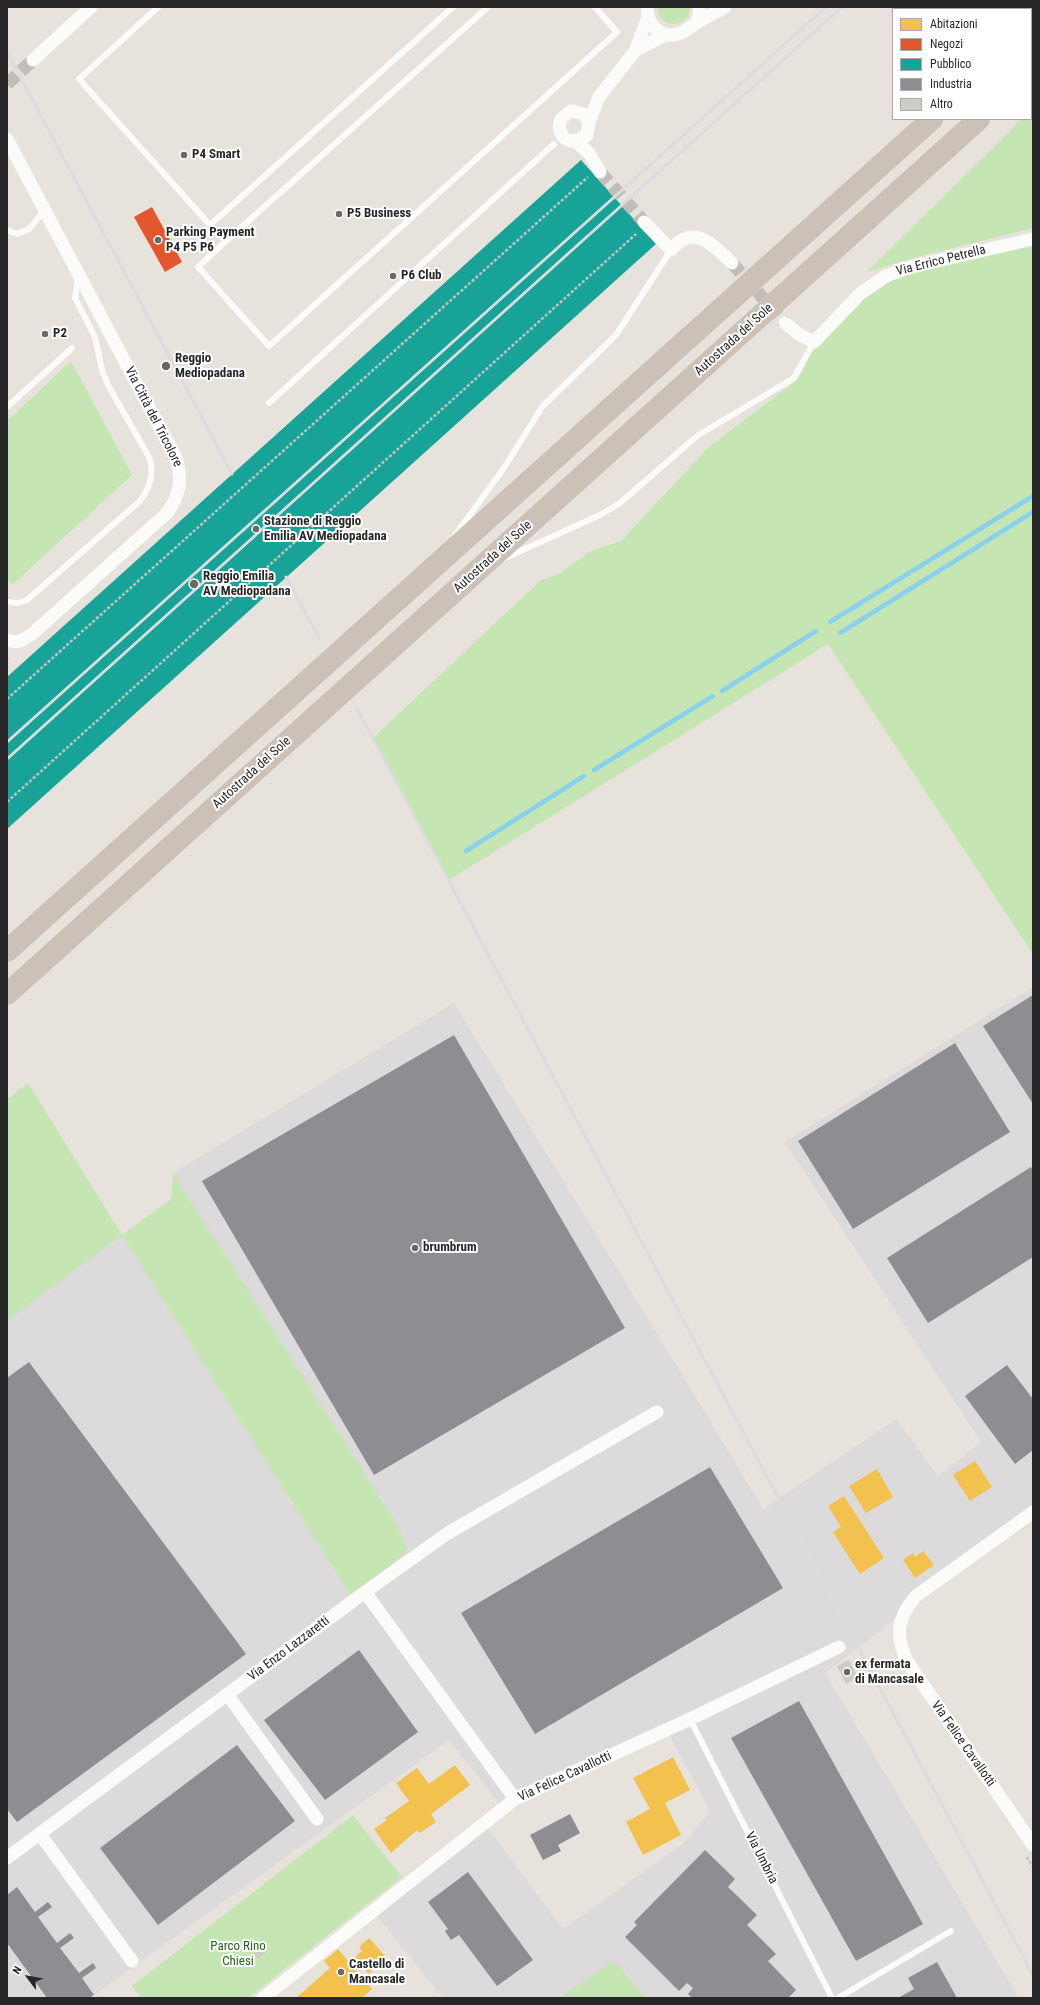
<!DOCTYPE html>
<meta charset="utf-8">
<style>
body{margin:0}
#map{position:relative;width:1040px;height:2005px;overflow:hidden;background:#e7e3dc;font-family:"Roboto Condensed",sans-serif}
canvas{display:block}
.frame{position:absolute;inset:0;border:8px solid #272727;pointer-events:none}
.legend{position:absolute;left:892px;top:8px;width:140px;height:112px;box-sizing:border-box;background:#fff;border:1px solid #a9a9a9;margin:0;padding:5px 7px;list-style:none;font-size:12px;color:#272727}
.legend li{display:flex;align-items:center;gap:8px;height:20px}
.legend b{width:20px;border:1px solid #a9a9a9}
.north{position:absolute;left:8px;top:1957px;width:40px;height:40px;-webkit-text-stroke:3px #fff;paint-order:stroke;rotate:302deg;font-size:11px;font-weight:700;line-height:16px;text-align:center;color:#272727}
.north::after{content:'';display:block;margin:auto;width:14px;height:18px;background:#272727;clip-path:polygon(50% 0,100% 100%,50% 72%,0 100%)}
</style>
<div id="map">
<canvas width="1040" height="2005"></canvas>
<div class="frame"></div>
<ul class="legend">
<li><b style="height:11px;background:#f2c14e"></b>Abitazioni</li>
<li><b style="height:11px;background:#e4572e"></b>Negozi</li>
<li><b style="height:11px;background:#17a398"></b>Pubblico</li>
<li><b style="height:11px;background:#8d8d92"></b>Industria</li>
<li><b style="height:11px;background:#cfccc7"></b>Altro</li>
</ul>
<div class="north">N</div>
</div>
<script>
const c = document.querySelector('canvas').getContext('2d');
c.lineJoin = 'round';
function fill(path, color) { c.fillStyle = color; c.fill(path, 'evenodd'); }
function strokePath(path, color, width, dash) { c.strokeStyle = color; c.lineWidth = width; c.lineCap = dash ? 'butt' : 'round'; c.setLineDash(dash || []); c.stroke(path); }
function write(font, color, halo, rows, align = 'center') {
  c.font = font + ' "Roboto Condensed",sans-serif'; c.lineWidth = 4; c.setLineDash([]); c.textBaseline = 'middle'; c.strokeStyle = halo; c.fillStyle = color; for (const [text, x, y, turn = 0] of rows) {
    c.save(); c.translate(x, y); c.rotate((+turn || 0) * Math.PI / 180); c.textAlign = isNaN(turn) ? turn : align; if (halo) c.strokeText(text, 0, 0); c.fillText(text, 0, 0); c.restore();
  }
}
const industrial = new Path2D(`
 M1033,987V1514L825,1673L1019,1998H443L373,1911L488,1828L563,1929L685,1842L710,1811L667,1730L503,1808L449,1740L90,1998H9L7,1995V1321L122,1235L354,1600L408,1548L395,1521L173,1173L454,1003L680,1371L763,1509L896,1419L938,1476L981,1442L785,1142Z`);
const green = new Path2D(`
 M657,7H690C690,24 672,29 660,18Z
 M1033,108V228L913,258L867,272L1022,119H1031V110Z
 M1033,239V954L828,644L449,880L373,738L540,581L560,573L591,551L621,541L709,447L797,380L802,372L814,342L874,283Z
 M71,361L132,475L13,584L7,580V421Z
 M28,1083L122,1235L171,1199L173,1173L395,1521L408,1549L354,1600L122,1235L7,1321V1099Z
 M353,1815L402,1877L248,1998H141L132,1986Z
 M613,1961L647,1998H560Z`);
const homes = new Path2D(`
 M975,1461L992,1487L970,1501L953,1475Z
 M877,1469L893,1497L866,1513L849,1486Z
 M844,1496L884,1558L860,1574L833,1532L841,1527L828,1506Z
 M923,1551L934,1565L915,1578L903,1560L913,1553L915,1557Z
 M673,1757L690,1790L665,1803L681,1835L643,1855L626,1822L650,1809L633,1778Z
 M455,1765L470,1785L431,1814L436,1822L420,1833L417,1830L391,1853L374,1829L387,1820L385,1818L409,1801L396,1783L417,1768L429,1784Z
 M369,1938L386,1957L369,1974L354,1958L362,1951L359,1947Z
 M338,1949L372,1989L362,1998H296L330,1968L324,1961Z`);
const shops = new Path2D(`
 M152,207L182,262L165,272L134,217Z`);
const public = new Path2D(`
 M581,160L656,244L7,829V677Z`);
const industry = new Path2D(`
 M1033,995V1104L983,1026Z
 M454,1035L625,1328L374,1475L202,1181Z
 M955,1043L1010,1132L853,1229L798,1141Z
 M1031,1167L1033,1171V1257L928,1323L887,1258Z
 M29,1362L246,1654L17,1822L7,1809V1378Z
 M1007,1365L1033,1399V1450L1015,1464L965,1396Z
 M710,1467L783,1588L535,1734L461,1613Z
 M359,1650L418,1732L325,1800L264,1720Z
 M799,1701L923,1924L856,1961L731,1738Z
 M237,1745L295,1821L158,1925L100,1848Z
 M570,1814L580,1833L558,1845L561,1851L543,1860L530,1835Z
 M705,1850L735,1879L728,1887L757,1915L747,1925L776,1954L768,1961L796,1990L788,1998H692L688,1994L693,1988L687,1983L679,1991L625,1937L637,1925L634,1922Z
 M468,1872L533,1960L497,1986L459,1935L451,1940L445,1931L448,1929L428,1902Z
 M17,1887L35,1912L48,1902L52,1907L38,1917L57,1943L70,1933L74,1938L60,1948L79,1973L93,1963L96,1968L82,1978L94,1995L89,1998H47L7,1943V1895Z
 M937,1962L957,1998H898L914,1989L908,1978Z`);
const stream = new Path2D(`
 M830,622L1033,496
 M840,633L1033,512
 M722,691L816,631
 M594,770L713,696
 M466,851L584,776`);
const building = new Path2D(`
 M849,1660L858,1678L846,1684L837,1666Z
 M260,1943L266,1952L258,1959L251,1950Z`);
const streetTunnel = new Path2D(`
 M7,84L33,60
 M600,172L644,222
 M732,263L785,323`);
const path = new Path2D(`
 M7,658L8,659
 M7,699L588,177
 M7,802L636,234
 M1027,1857L1033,1867`);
const lane = new Path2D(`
 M158,7L79,79L210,225L453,7
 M210,225L226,241L198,267L269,346L617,32L595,7
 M7,230L17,234L29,229L44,211
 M226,241L488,7
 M269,403L554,144
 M7,407L72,348
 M453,538L504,468L542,407L616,335L671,250
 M501,560L602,514L620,503L697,436L794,378L814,342
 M7,602L17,603L27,600L140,501C150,487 155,474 149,457L108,385L102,370L95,337L75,298L78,277
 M690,1719L832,1998
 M838,1998L951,1931`);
const street = new Path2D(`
 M647,7C647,16 649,23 656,29C670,41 683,33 695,24C704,18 715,13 725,7
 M695,24L699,17V7
 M635,51L665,35
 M33,60L91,7
 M589,122L584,114L571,111L561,119C557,129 560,137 570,141L579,140L587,135L589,122L599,97L635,51L648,17
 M7,139L177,460C182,481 180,495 167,513L31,635C23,640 17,644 7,640
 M575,141L589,153L600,172
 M644,222L671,250C694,222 714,246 732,263
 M785,323L800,335L814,342L861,293L886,276L911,267L1033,239
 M1033,1512L916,1596C897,1618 895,1635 907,1661L1033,1845
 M365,1592L448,1533L657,1412
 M227,1694L317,1819
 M40,1834L132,1961
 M7,1858L365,1592L515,1799
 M263,1998L515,1799L690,1719L839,1647`);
const highway = new Path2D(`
 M1031,30L1033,28
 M1031,72L1033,70
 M7,951L932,119
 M7,994L979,119`);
const rail = new Path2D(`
 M7,52L232,474
 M286,577L319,638
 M356,707L1033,1975
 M7,742L826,7
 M7,759L842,7`);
const markers = [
 [184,155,4,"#6a6966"],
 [339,214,4,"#6a6966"],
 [158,240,4,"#6a6966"],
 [393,276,4,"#6a6966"],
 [45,334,4,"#6a6966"],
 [166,366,5,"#6a6966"],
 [256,529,4,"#6a6966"],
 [194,584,5,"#6a6966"],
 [415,1248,4,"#6a6966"],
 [847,1672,4,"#6a6966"],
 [341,1972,4,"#6a6966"]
];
const poiNames = [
 ["P4 Smart",192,155],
 ["P5 Business",347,214],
 ["Parking Payment",166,233],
 ["P4 P5 P6",166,248],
 ["P6 Club",401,276],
 ["P2",53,334],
 ["Reggio",175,359],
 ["Mediopadana",175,374],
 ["Stazione di Reggio",264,522],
 ["Emilia AV Mediopadana",264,537],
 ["Reggio Emilia",203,577],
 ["AV Mediopadana",203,592],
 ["brumbrum",423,1248],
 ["ex fermata",855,1665],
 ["di Mancasale",855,1680],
 ["Castello di",349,1965],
 ["Mancasale",349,1980]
];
const streetNames = [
 ["Via Errico Petrella",941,261,-14],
 ["Autostrada del Sole",734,340,-42],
 ["Via Città del Tricolore",153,417,63],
 ["Autostrada del Sole",493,557,-42],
 ["Autostrada del Sole",252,773,-42],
 ["Via Enzo Lazzaretti",289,1649,-37],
 ["Via Felice Cavallotti",963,1744,55],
 ["Via Felice Cavallotti",565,1777,-25],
 ["Via Umbria",761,1858,63]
];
const parkNames = [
 ["Parco Rino",238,1947],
 ["Chiesi",238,1962]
];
fill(industrial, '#dddadc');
fill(green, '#c5e5b2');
fill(homes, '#f2c14e');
fill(shops, '#e4572e');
fill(public, '#17a398');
fill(industry, '#8d8d92');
strokePath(stream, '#88d1ef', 4.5);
fill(building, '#cfccc7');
strokePath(streetTunnel, '#c1bdb8', 13, [13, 6]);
strokePath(path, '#c4c3c2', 2.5, [3, 2]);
strokePath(lane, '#fbfbfa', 6);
strokePath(street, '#fbfbfa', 13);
strokePath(highway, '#cbc1b7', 22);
strokePath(rail, '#dcdcde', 3);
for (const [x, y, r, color] of markers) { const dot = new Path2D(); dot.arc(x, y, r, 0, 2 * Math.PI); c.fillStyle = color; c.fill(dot); strokePath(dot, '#fff', 1.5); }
write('bold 13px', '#272727', '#fff', poiNames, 'left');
write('13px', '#272727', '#fff', streetNames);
write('13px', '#216814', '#fff', parkNames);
</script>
